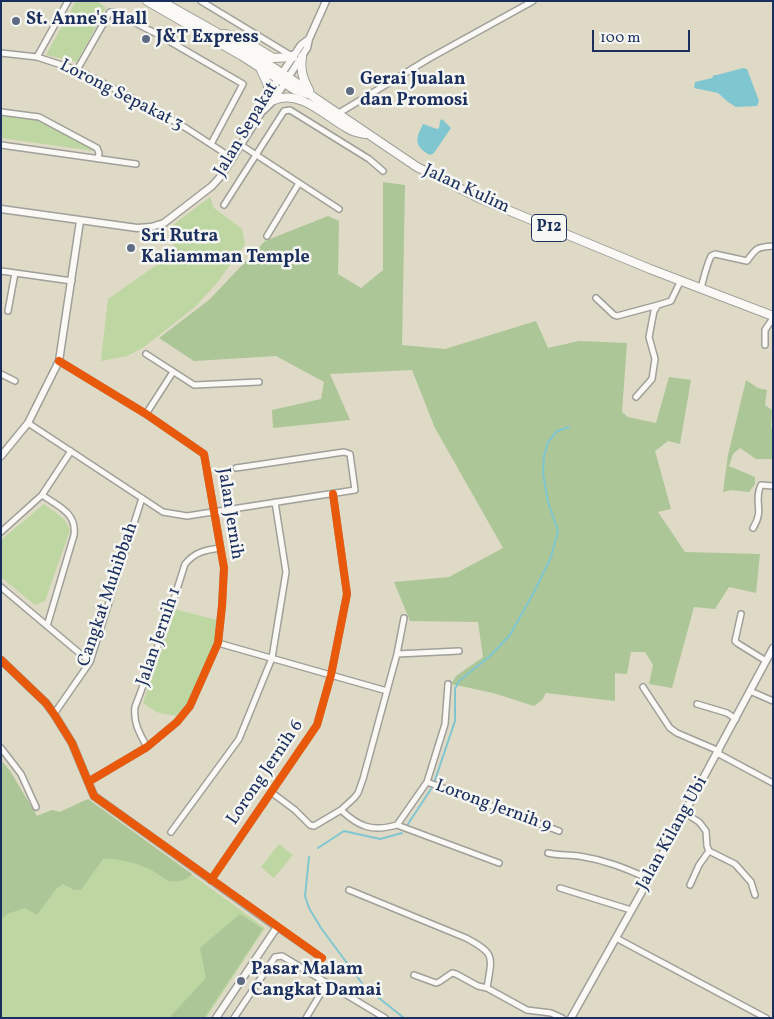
<!DOCTYPE html>
<style>
body{margin:0}
#map{position:relative;width:774px;height:1019px;overflow:hidden;background:#dedac6;font-family:Vollkorn,serif}
canvas{display:block}
.frame{position:absolute;inset:0;border:2px solid #1b2f5e;pointer-events:none}
.scale{position:absolute;left:592px;top:30px;width:98px;height:22px;box-sizing:border-box;border:2px solid #1b2f5e;border-top:0;padding-left:6px;font-size:15px;line-height:18px;white-space:nowrap;color:#1b2f5e;-webkit-text-stroke:4px #f6f6f2;paint-order:stroke}
</style>
<div id="map">
<canvas width="774" height="1019"></canvas>
<div class="frame"></div>
<div class="scale">100 m</div>
</div>
<script>
const c = document.querySelector('canvas').getContext('2d');
c.lineJoin = 'round';
function fill(path, color) { c.fillStyle = color; c.fill(path, 'evenodd'); }
function strokePath(path, color, width, dash) { c.strokeStyle = color; c.lineWidth = width; c.lineCap = dash ? 'butt' : 'round'; c.setLineDash(dash || []); c.stroke(path); }
function write(font, color, halo, rows, align = 'center') {
  c.font = font + ' Vollkorn,serif'; c.lineWidth = 5; c.setLineDash([]); c.textBaseline = 'middle'; c.strokeStyle = halo; c.fillStyle = color; for (const [text, x, y, turn = 0] of rows) {
    c.save(); c.translate(x, y); c.rotate((+turn || 0) * Math.PI / 180); c.textAlign = isNaN(turn) ? turn : align; if (halo) c.strokeText(text, 0, 0); c.fillText(text, 0, 0); c.restore();
  }
}
const green = new Path2D(`
 M76,1H97L106,8L77,62L46,55Z
 M5,116L38,120L94,148V151L1,138V118Z
 M210,197L214,208L242,229L245,244L217,283L195,307L144,347L127,356L101,361L108,299L158,264L174,247L169,228Z
 M44,504L64,519L70,530L45,601L35,605L1,577V540Z
 M174,609L217,620L215,641L188,702L176,716L156,712L143,703Z
 M1,760L10,771L37,816L52,810L60,812L88,799L265,928L206,1018H1Z
 M279,844L293,855L274,878L261,867Z`);
const forest = new Path2D(`
 M383,182L405,185L402,345L445,349L536,321L548,348L579,341L627,343L622,412L628,417L656,423L669,377L691,380L680,444L668,441L655,451L671,509L658,512L685,552L760,554L756,593L729,587L715,609L694,607L672,688L649,684L653,665L645,652H631L627,674L615,673V701L546,693L542,700L534,706L493,693L451,684L456,676L483,657L478,622L410,621L394,582L449,577L503,548L435,428L412,370L330,374L350,420L273,428L272,410L321,399L324,382L276,356L194,361L159,338L209,300L265,241L328,216L339,221L338,274L361,288L383,270Z
 M746,380L758,388L767,390L765,405L772,410L771,427L773,428V459H756L740,448L733,454L729,466L755,477V484L749,492L731,490L723,492L728,455Z
 M1,760L10,771L37,816L52,810L60,812L88,799L192,874C186,881 178,882 170,881C163,879 156,872 149,869C136,863 117,858 103,859L81,890H74L63,884L56,889L37,915L25,908L7,914L1,920Z
 M240,914L263,929L204,1018H169L206,978L200,948Z`);
const water = new Path2D(`
 M743,68L747,69L759,101L757,106L736,107L728,102L718,93L694,88L695,82L712,78L714,75H717Z
 M442,119L451,128L434,153L430,155C413,146 416,138 423,124L437,129L439,128L440,121Z`);
const stream = new Path2D(`
 M435,780L455,721V689L459,681L490,656L510,635L534,592L551,557L558,531L548,502L543,473L544,456L548,442L557,431L569,427
 M408,824L431,789
 M318,848L344,831L380,839L402,833
 M309,857L305,896L309,908L321,928L364,986L404,1018`);
const minor = new Path2D(`
 M201,1L290,55L293,54
 M1,53L37,57L77,70L125,94L186,128L232,158
 M37,57L68,1
 M77,70L110,12H114L157,34L243,84L211,144
 M1,112L39,117L97,148L99,153L98,159
 M339,113L430,58L533,1
 M1,145L136,164
 M241,145L339,209
 M224,205L284,111L290,110L369,159L383,171
 M267,236L299,183
 M1,271L72,281
 M701,288C704,277 706,267 711,256L715,254L747,261C756,248 757,247 773,246
 M596,298L614,315L617,316L658,305
 M8,311L15,273
 M765,345V330L773,318
 M146,354L194,385L259,382
 M59,361L146,414L204,454L224,568L222,606L218,643L190,706L177,722L147,747L88,782
 M1,374L15,381
 M636,397L652,379L655,359L649,337L654,311L658,305L671,301L681,280
 M146,414L173,372
 M28,423L163,512L187,516L355,490L350,454L344,452L236,468
 M42,495C58,506 77,513 74,535L47,626
 M753,528C765,510 753,501 761,485L773,486
 M1,532L42,495L71,451
 M1,587L90,662
 M741,614L735,641L737,643L766,661
 M218,643L387,691
 M397,654L459,651
 M643,687L670,728L677,733L719,751
 M750,691L773,701
 M697,704L727,713L736,719
 M54,714L90,662L142,498
 M147,747C140,734 133,723 135,707L165,627L185,564C195,552 205,550 220,548
 M1,748L21,774L36,807
 M717,753L773,783
 M427,782L559,831
 M271,792L295,810L310,825L314,826L341,810L354,798L358,793L363,779L397,654L404,618
 M341,810C359,827 372,832 397,825L427,782L445,724L448,684
 M685,813L699,822L706,831L707,846L709,851L735,864L751,882L755,895
 M397,825L499,863
 M171,832L239,739L272,658L286,572L275,502
 M548,853C560,856 568,854 579,856C605,860 625,868 649,879
 M211,880L317,725L331,675L347,594L333,494
 M690,885L699,865L709,851
 M560,888L631,910
 M349,890L466,938C496,954 492,956 487,988L527,1010L551,1013L562,1018
 M277,927L322,958
 M616,938L766,1018
 M414,975L436,983L439,982L452,973L456,974L478,986L487,988
 M234,1018L275,957L282,956L385,1018
 M306,1018L327,983`);
const tertiary = new Path2D(`
 M264,110L274,100L307,48L309,39L326,1
 M1,209L137,228L151,227L164,223L212,186L221,176L261,113L268,94L301,45L309,39
 M1,456L28,423L59,361L80,221
 M1,660L46,703L54,714L72,743L94,796L277,927L216,1018
 M571,1018L649,879L773,648`);
const primary = new Path2D(`
 M147,1L242,56L295,90L308,94
 M161,1L239,45L300,85L312,96L417,167L481,199L650,269L773,316
 M224,34L239,37L273,58L293,57
 M302,57C300,70 303,79 309,90
 M261,70L268,85V94
 M274,100C300,89 325,116 347,128C352,132 359,133 365,134`);
const cycleway = new Path2D(`
 M59,361L146,414L204,454L224,568L222,606L218,643L190,706L177,722L147,747L88,782
 M1,660L46,703L54,714L72,743L94,796L322,958
 M211,880L317,725L331,675L347,594L333,494`);
const markers = [
 [16,21,5,"#5f6b82"],
 [146,39,5,"#5f6b82"],
 [350,91,5,"#5f6b82"],
 [131,248,5,"#5f6b82"],
 [241,981,5,"#5f6b82"]
];
const shields = [
 [549,228,35]
];
const shieldNames = [
 ["P12",549,228]
];
const poiNames = [
 ["St. Anne's Hall",26,21],
 ["J&T Express",156,39],
 ["Gerai Jualan",360,81],
 ["dan Promosi",360,102],
 ["Sri Rutra",141,238],
 ["Kaliamman Temple",141,259],
 ["Pasar Malam",251,971],
 ["Cangkat Damai",251,992]
];
const streetNames = [
 ["Lorong Sepakat 3",121,96,27],
 ["Jalan Sepakat",247,130,-59],
 ["Jalan Kulim",466,190,25],
 ["Jalan Jernih",229,514,81],
 ["Cangkat Muhibbah",109,595,-71],
 ["Jalan Jernih 1",160,637,-71],
 ["Lorong Jernih 6",266,773,-56],
 ["Lorong Jernih 9",493,807,20],
 ["Jalan Kilang Ubi",673,834,-61]
];
fill(green, '#bed6a1');
fill(forest, '#acc697');
fill(water, '#80c6d0');
strokePath(stream, '#80c6d0', 2);
strokePath(minor, '#9fa09a', 8);
strokePath(tertiary, '#9fa09a', 9);
strokePath(primary, '#9fa09a', 10);
strokePath(minor, '#faf9f6', 5);
strokePath(tertiary, '#faf9f6', 6);
strokePath(primary, '#faf9f6', 8);
strokePath(cycleway, '#e8590c', 8);
for (const [x, y, r, color] of markers) { const dot = new Path2D(); dot.arc(x, y, r, 0, 2 * Math.PI); c.fillStyle = color; c.fill(dot); strokePath(dot, '#f6f6f2', 2); }
for (const [x, y, w] of shields) { const box = new Path2D(); box.roundRect(x - w / 2, y - 13.5, w, 27, 4); c.fillStyle = '#f6f6f2'; c.fill(box); strokePath(box, '#1b2f5e', 1); }
write('bold 16px', '#1b2f5e', null, shieldNames);
write('bold 18px', '#1b2f5e', '#f6f6f2', poiNames, 'left');
write('18px', '#1b2f5e', '#f6f6f2', streetNames);
</script>
